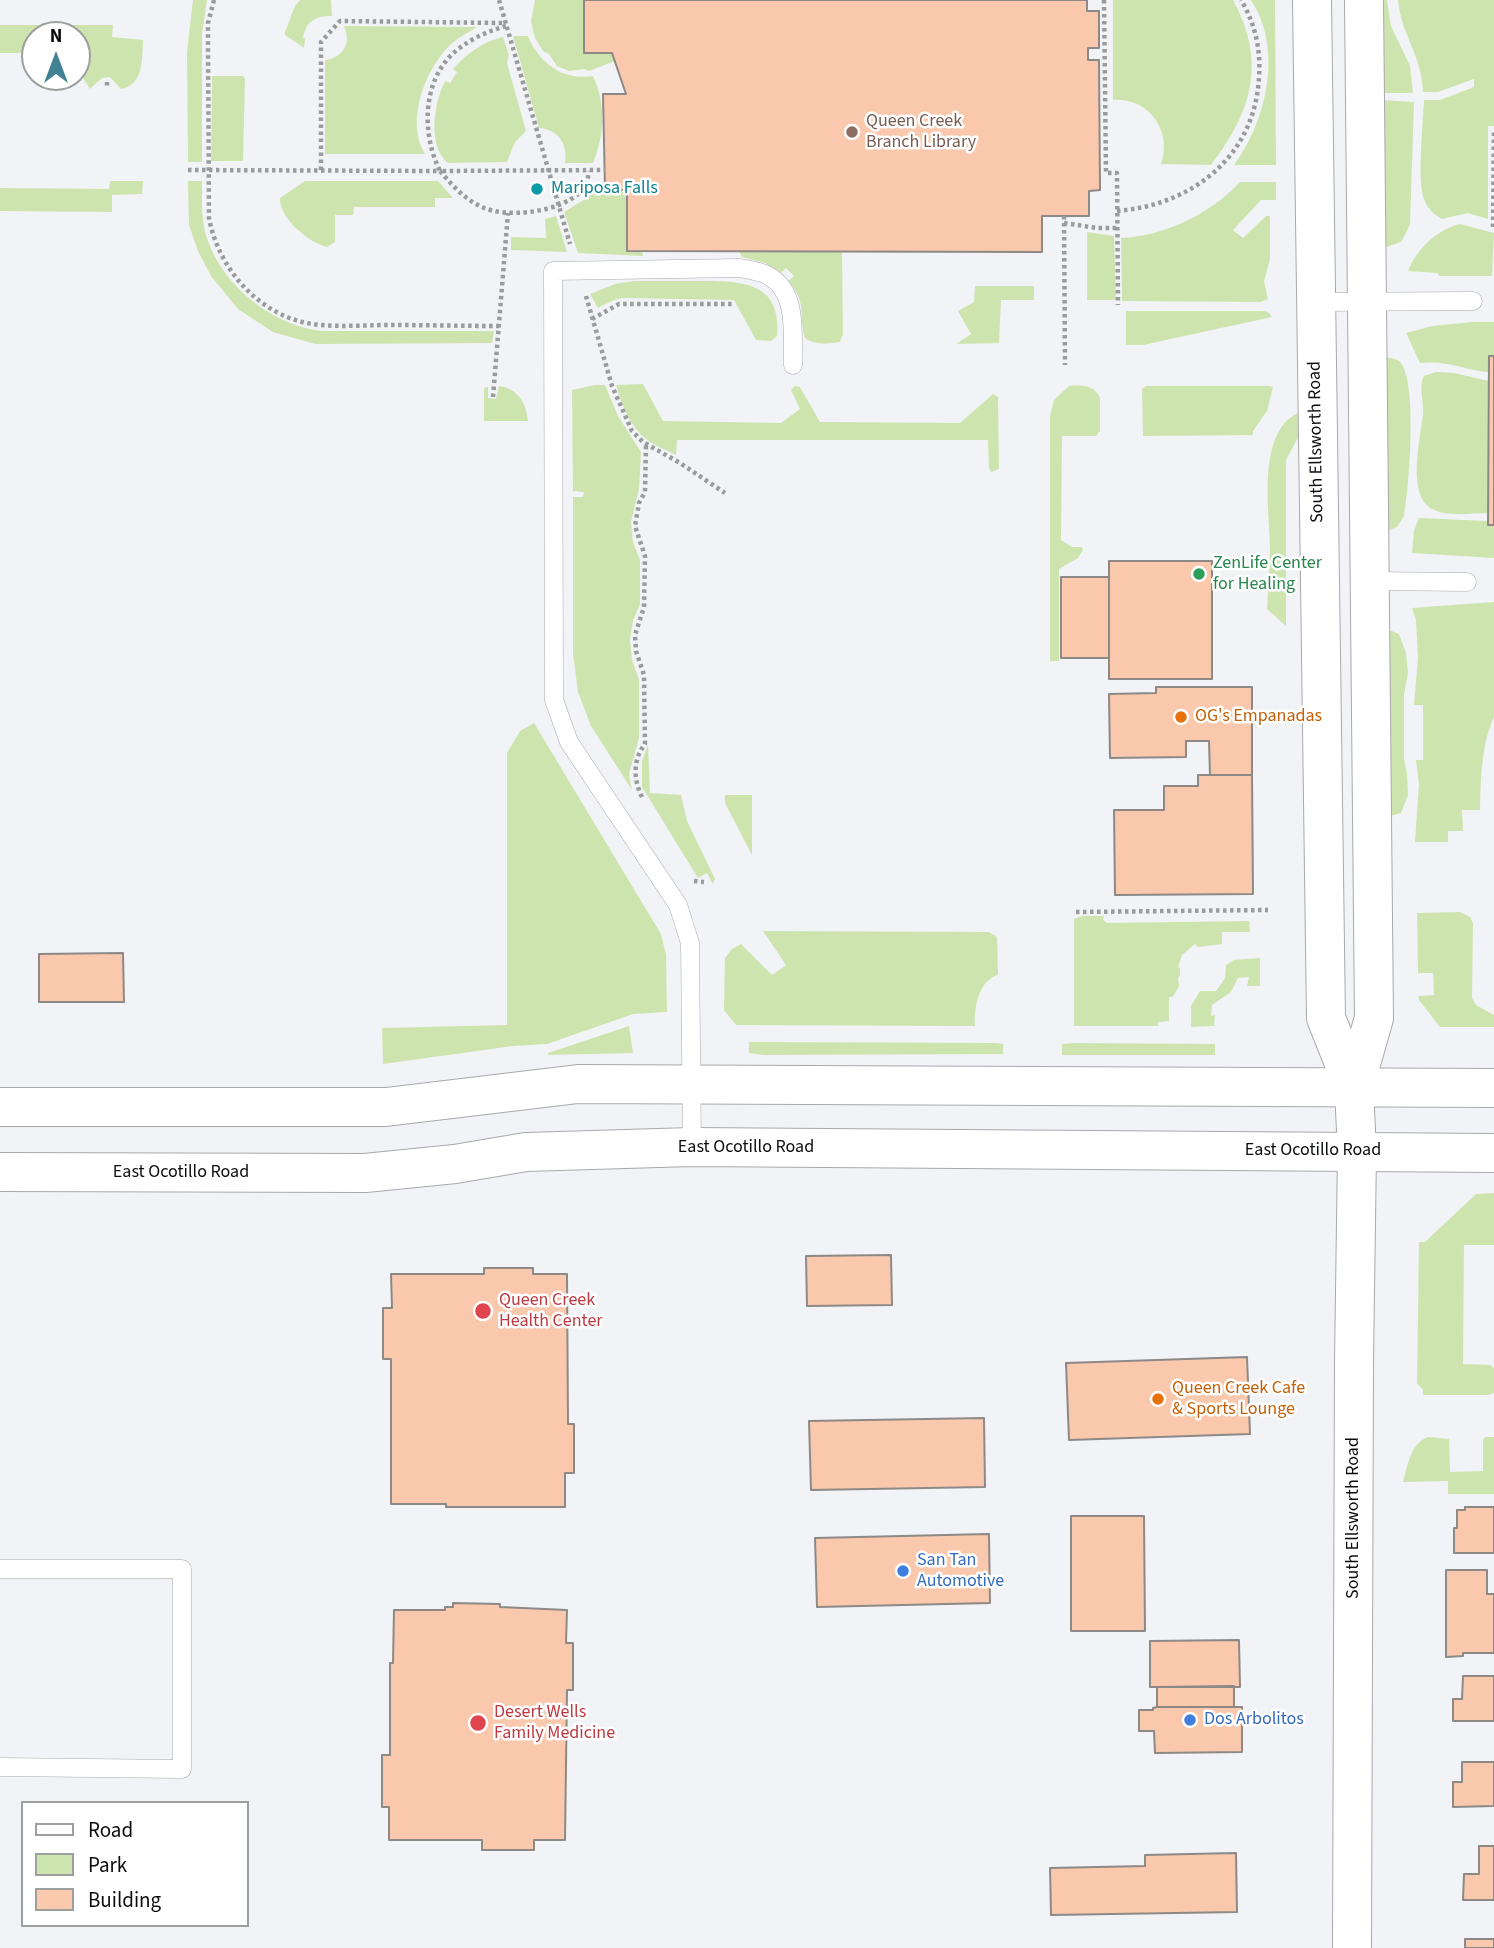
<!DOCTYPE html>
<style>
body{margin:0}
#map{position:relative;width:1494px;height:1948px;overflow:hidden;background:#f2f3f6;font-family:"Source Sans 3",sans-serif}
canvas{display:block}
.legend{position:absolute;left:21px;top:1801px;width:228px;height:126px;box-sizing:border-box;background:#fff;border:2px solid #9d9e9e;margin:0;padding:9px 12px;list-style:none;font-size:21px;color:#0b0c0d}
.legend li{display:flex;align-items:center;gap:14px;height:35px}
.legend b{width:35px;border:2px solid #9d9e9e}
.north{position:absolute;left:21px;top:21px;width:70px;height:70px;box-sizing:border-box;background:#fff;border:2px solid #9d9e9e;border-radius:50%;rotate:0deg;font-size:19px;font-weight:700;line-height:28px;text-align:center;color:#0b0c0d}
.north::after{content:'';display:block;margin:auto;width:24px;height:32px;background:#408294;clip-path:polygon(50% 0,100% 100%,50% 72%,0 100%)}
</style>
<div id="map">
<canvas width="1494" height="1948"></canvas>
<ul class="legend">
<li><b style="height:9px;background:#fff"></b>Road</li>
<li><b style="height:19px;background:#cee4af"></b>Park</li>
<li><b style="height:19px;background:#fac9ad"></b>Building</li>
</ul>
<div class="north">N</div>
</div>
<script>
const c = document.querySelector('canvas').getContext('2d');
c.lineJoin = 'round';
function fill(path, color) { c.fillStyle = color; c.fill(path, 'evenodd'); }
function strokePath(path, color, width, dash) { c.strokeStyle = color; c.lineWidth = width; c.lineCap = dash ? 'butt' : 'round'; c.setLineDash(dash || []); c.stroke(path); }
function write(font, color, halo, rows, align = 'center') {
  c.font = font + ' "Source Sans 3",sans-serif'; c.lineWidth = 5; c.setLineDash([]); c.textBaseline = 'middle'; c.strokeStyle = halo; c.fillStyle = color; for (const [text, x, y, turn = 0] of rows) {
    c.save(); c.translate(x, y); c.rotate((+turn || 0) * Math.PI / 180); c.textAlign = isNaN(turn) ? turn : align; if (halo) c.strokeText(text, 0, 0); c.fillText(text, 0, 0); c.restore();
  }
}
const green = new Path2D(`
 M193,0H207L202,34V162H188L187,52Z
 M300,0H331L332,16C315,16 306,21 303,38L305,39L304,48L285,35V32L295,6Z
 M535,0H584L615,61L589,71L584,69L569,71L557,66L549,54L543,51L535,38L531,21Z
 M1113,0H1233C1267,62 1252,112 1211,165L1161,164C1173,131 1148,97 1113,100Z
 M1251,0H1275L1276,165H1234C1267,120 1283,49 1251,0Z
 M1379,0H1387L1391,26L1410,66L1413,93H1380Z
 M1398,0H1494V126H1488V219L1468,213L1442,219C1434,215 1427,208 1424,199C1417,182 1423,122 1424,100H1440L1474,87V79L1438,92H1423C1422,55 1401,35 1398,0Z
 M0,25H113L112,37L143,40C142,59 144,85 121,89L110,77L102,78L90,89L77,69V35H35V53H0Z
 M344,26L477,27C468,33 457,38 449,46C425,70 405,122 425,154H325V60C343,58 352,43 344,26Z
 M513,36H528C539,63 563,81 593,76C606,104 605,134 593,163H565C568,144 558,129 539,128Z
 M503,37L509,55L507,63L526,131L515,142L507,162L448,163C427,146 434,102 445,81L450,83L457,72L453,69C466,54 484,41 503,37Z
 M212,76H243L245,79L243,161H211Z
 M1380,100L1414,102L1410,225L1401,242L1384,248Z
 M110,181H143L142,194L112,195V212L0,211V188L109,189Z
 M188,181H202C202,198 201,218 206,235C221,285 272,326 323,331H494L492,343L315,344L273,332L238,309L211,276L198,251L189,225Z
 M305,181H438L453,198H435V207H354L353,215H335V242L327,247C309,243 279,218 280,198Z
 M1240,182H1276V200H1261L1233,230L1243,238L1266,216H1270V259L1264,281L1268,299L1260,302L1122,301L1121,238C1165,236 1210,214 1240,182Z
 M596,187L627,190L643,256L578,253L564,212L587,198Z
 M556,216L567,252L511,250V237L546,238L545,219Z
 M1460,224L1494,233L1492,276H1439L1438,273L1408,271C1417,249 1436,230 1460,224Z
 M1087,232L1114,236L1116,300H1087Z
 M739,251L842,252L843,334L840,342C830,344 813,345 805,338C798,314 808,303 788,281L794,276L786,268L781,273L765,263L742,257Z
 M634,281C656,281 678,281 699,281C741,281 782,281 777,336L771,341L756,340L734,300L622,298L614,300L598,308L590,294L615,284Z
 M975,286H1034V300H1001L999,343L956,344L971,334L958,311L974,302Z
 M1126,311H1264L1268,312L1272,317L1143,345H1126Z
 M1473,322H1494V356H1489V372C1462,370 1449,360 1420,363L1406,333L1432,326Z
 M1385,357C1391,358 1396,358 1400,362C1418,381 1409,489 1404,516L1397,527L1387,531Z
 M1436,372L1454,373L1489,381L1488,513C1471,513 1443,518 1429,507C1407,491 1421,436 1423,413C1424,400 1418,386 1424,376Z
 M643,384L663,421L781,423L800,409L791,390L795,386L800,387L820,422L960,423L993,394L998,397L999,469L991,472L989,468L988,440H677L676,455C667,450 654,446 646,439C630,427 621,403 616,385Z
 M595,385H605L618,416L641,452L639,489L631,522L633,542L640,560V604L633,621L630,640L632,660L639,680V738L629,774L632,790L591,726L578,692L573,653V497H583L584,492L573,491L572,390Z
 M499,386C518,389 526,402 528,421H484V388L488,387V398L496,399Z
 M1069,386C1081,385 1095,385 1100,398V431L1096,436H1062L1061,540L1072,547H1082L1083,550L1078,558L1059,569V661H1050V416L1054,400Z
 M1146,386H1269L1273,387L1267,411L1253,431V435L1143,436L1142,389Z
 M1298,413L1299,436L1286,460V626L1267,609C1268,589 1270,569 1270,549C1270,511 1256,433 1298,413Z
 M1419,518L1488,521V525H1494V558L1412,553L1414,531Z
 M1494,602V717C1481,745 1481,779 1480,810H1462L1463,831H1448V842H1415L1419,784L1416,760H1423V705H1414L1418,658L1416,620L1412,608Z
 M1389,630L1399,634L1406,653L1408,673L1404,695V758L1407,773L1408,795L1401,813L1390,816Z
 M534,723L661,934L666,955L667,1012L633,1014L547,1044L513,1046L383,1064L382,1028L507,1025V753L520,731Z
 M648,745L650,793L681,795L687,821L715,879L713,884L707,873L698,878L642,787V761Z
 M725,795H752V855L725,803Z
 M1460,912L1470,917L1473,923L1472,998L1476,1005L1494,1015V1027H1440L1419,1000L1418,996L1434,995L1433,973H1418L1417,913Z
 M1082,916H1104L1103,920L1107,923L1249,921L1250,932H1222V944L1198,947L1195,944L1182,955L1178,967L1180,968V976L1178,977L1179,986L1173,997H1169V1021L1158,1022V1026H1074V919Z
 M763,931L989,932L997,937L998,975C978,981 974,1008 975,1026L736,1025L724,1010L725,958L732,949L741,944L772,975L786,965Z
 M1260,958V986H1247L1249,977L1238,978L1231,992L1212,1005L1211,1016L1215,1015L1214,1026L1191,1027V1006L1200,991H1216L1225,978L1226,965L1234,960Z
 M629,1026L633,1053L548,1055V1053Z
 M749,1042L996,1043L1003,1044V1054L763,1055L749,1053Z
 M1074,1043L1215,1044V1055H1062V1044Z
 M1494,1193V1245H1464L1463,1364L1490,1365L1494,1368V1393L1488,1395H1423V1390L1417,1383L1419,1242H1425L1476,1194Z
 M1428,1437L1449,1439L1450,1472L1483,1471V1440L1485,1437H1494V1494H1448V1481L1403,1482C1408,1465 1410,1444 1428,1437Z`);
const building = new Path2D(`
 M584,0H1087V11H1099V48H1088V60H1099L1100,190L1089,191V216H1042V252L627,251V190H605L603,94H626L612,53H584Z
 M1489,356H1494V525H1488Z
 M1109,561H1212V679H1109Z
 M1061,577H1109V658H1061Z
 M1156,687H1252V775H1210L1209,741H1186V757L1110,758L1109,694L1156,693Z
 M1198,775H1252L1253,894L1115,895L1114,810H1164V786H1198Z
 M123,953L124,1002H39V954Z
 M891,1255L892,1305L807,1306L806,1256Z
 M484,1268H533V1274H567L568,1424H574V1473H565V1507H446V1504H391V1359H383V1308H392L391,1274H484Z
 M1247,1357L1250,1434L1069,1440L1066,1363Z
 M984,1418L985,1487L811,1490L809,1421Z
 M1465,1507H1494V1553H1454V1528H1457V1510H1465Z
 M1071,1516H1144L1145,1631H1071Z
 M989,1534L990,1603L817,1607L815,1538Z
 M1446,1570H1487V1594H1494V1653H1463V1656L1446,1657Z
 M453,1603L500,1604V1607L567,1610L566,1643H573V1690H567L565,1840H534V1850H482V1840H389V1807H382V1755H390V1663H393L394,1610H445V1607H453Z
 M1239,1640L1240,1687H1150V1641Z
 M1463,1676H1494V1721H1453V1699H1462Z
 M1234,1686V1707H1157V1687Z
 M1157,1707H1242V1752L1155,1753L1154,1731H1139V1710H1153V1708Z
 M1462,1762H1494V1806L1453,1807V1782H1462Z
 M1479,1846H1494V1900H1463L1464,1874H1479Z
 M1236,1853L1237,1912L1051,1915L1050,1868L1145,1866V1855Z
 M1465,1939H1494V1948H1465Z`);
const path = new Path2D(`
 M214,0L208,23V44L209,218C219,272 264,321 321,325C344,327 368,325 391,325C427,325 463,326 499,326
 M499,0L570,244
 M1104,0L1106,173H1117L1118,305
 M506,26C489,31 472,38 457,50C422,78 421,133 440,171L605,170
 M107,82V89
 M188,170L440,171C452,185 464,199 482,207C507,219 562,212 581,191C587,185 588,178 589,171
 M321,170V42L340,21L505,23
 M1117,211C1193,205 1255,156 1259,77C1261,50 1255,23 1241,0
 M1064,216L1065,365
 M1064,223L1097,228H1117
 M1493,227L1494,129
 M586,296L612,386L632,431L643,442L680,463L725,493
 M592,319L619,304H732
 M493,397L508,213
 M642,797C633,779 633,759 645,744L644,675L636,651L635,635L644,607L645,556L635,526L639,503L645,492L646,444
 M694,881L704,882
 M1076,912L1268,910`);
const service = new Path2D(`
 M1315,302L1473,301
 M1369,581L1467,582
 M692,1147L690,943L678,905L569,742L554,700L553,271L740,268C749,270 759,271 767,275C799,291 792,336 793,365
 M0,1569H182V1769L0,1767`);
const tertiary = new Path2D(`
 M1312,0L1326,1018L1354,1088
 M1352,1948L1354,1362L1357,1152L1354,1088L1374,1018L1364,0`);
const secondary = new Path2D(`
 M0,1107H386L578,1084L1494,1088
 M0,1172L365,1173L455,1164L526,1152L692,1147L1494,1153`);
const markers = [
 [852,132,7,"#8d6e63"],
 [537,189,7,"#0f9aa8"],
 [1199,574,7,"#2e9e5b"],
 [1181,717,7,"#e8710a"],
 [483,1311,9,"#e0444e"],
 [1158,1399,7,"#e8710a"],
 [903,1571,7,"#3f7fe0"],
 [1190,1720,7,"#3f7fe0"],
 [478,1723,9,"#e0444e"]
];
const educationNames = [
 ["Queen Creek",866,122],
 ["Branch Library",866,143]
];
const cultureNames = [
 ["Mariposa Falls",551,189]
];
const streetNames = [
 ["South Ellsworth Road",1317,442,-91],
 ["East Ocotillo Road",746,1148],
 ["East Ocotillo Road",1313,1151],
 ["East Ocotillo Road",181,1173],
 ["South Ellsworth Road",1354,1518,-90]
];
const leisureNames = [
 ["ZenLife Center",1213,564],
 ["for Healing",1213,585]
];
const foodNames = [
 ["OG's Empanadas",1195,717],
 ["Queen Creek Cafe",1172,1389],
 ["& Sports Lounge",1172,1410]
];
const healthNames = [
 ["Queen Creek",499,1301],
 ["Health Center",499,1322],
 ["Desert Wells",494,1713],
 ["Family Medicine",494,1734]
];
const shopNames = [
 ["San Tan",917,1561],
 ["Automotive",917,1582],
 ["Dos Arbolitos",1204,1720]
];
fill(green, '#cee4af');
fill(building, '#fac9ad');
strokePath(building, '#8c8987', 2);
strokePath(service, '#a9a9ac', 19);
strokePath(tertiary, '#a9a9ac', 40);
strokePath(secondary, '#a9a9ac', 40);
strokePath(path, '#9a9b9d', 4.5, [3.5, 3.5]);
strokePath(service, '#fff', 18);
strokePath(tertiary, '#fff', 38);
strokePath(secondary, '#fff', 38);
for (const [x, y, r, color] of markers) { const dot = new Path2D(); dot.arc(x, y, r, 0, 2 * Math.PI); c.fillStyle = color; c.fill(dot); strokePath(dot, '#fff', 2.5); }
write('18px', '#785e54', '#fff', educationNames, 'left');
write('18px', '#0d838f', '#fff', cultureNames, 'left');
write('18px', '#0b0c0d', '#fff', streetNames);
write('18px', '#27864d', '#fff', leisureNames, 'left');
write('18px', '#c56008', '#fff', foodNames, 'left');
write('18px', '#be3a42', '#fff', healthNames, 'left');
write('18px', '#366cbe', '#fff', shopNames, 'left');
</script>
